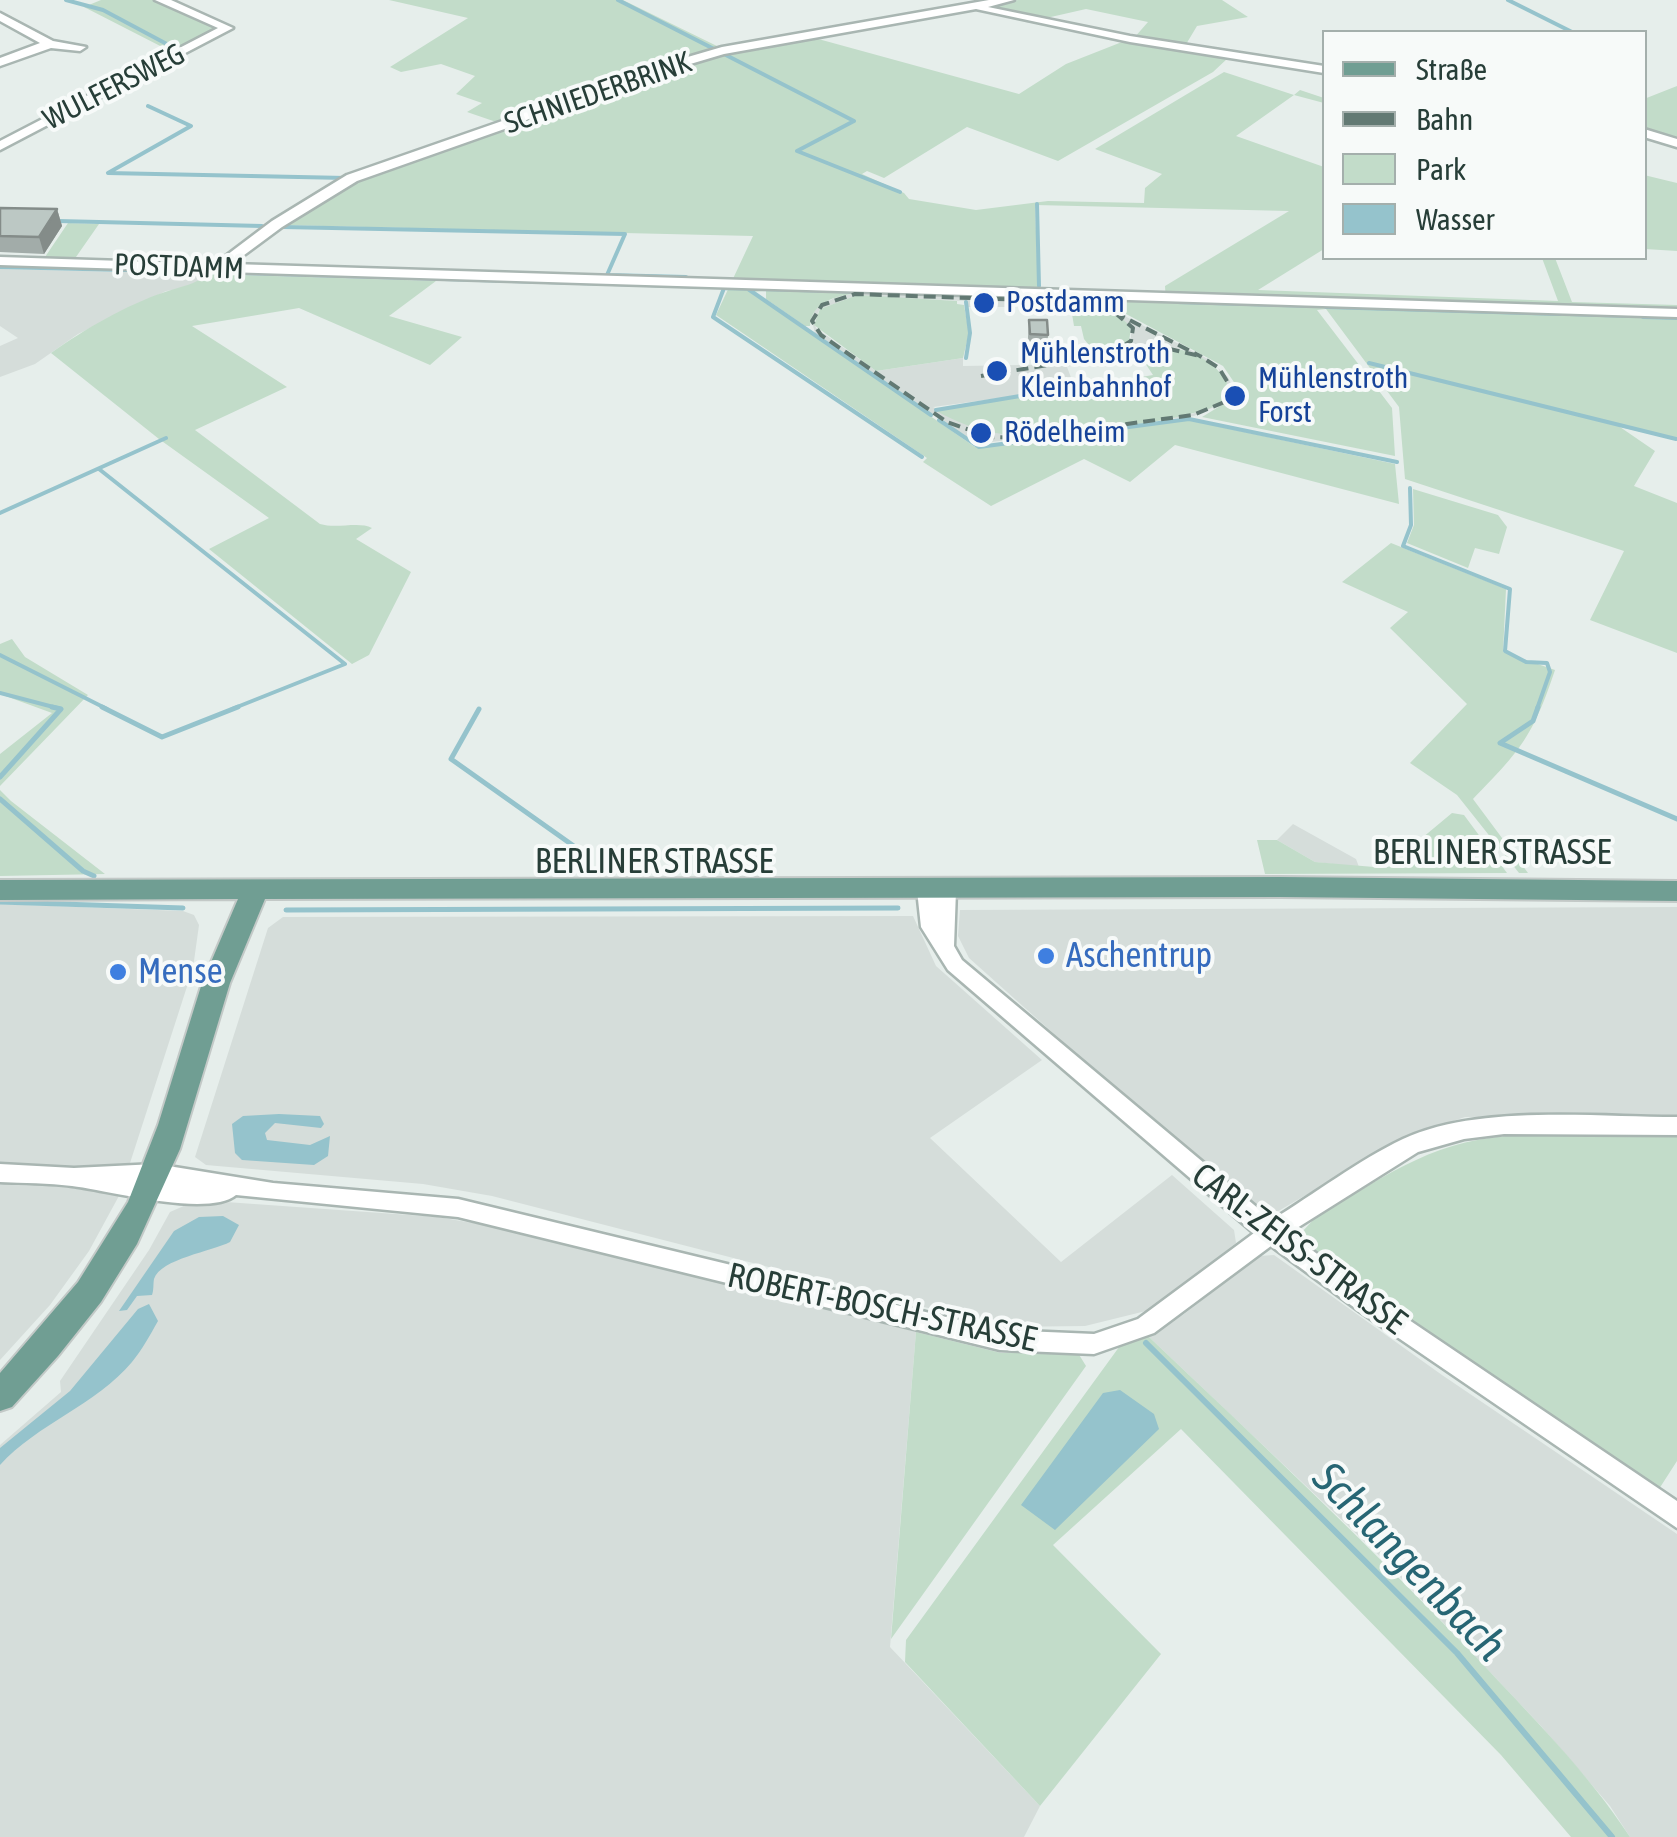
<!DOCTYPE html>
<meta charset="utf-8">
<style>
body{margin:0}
#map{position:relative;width:1677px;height:1837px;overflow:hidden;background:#e6eeeb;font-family:"Asap Condensed",sans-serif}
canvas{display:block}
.legend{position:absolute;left:1322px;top:30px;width:325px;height:230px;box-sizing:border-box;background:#f7faf9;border:2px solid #a4afac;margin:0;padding:12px 18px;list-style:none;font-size:30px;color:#273e38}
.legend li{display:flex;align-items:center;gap:20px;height:50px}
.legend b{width:50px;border:2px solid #a4afac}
</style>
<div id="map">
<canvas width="1677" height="1837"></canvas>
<ul class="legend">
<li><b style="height:12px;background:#709e93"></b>Straße</li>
<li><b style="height:12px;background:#627973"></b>Bahn</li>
<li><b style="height:28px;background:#c2dcc9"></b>Park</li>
<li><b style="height:28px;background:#95c3cc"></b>Wasser</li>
</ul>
</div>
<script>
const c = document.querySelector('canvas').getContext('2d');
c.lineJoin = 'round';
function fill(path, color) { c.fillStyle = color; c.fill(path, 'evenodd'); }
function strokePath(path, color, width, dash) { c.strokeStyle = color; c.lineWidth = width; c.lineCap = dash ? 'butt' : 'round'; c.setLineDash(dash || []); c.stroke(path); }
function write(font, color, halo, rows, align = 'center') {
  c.font = font + ' "Asap Condensed",sans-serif'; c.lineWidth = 8; c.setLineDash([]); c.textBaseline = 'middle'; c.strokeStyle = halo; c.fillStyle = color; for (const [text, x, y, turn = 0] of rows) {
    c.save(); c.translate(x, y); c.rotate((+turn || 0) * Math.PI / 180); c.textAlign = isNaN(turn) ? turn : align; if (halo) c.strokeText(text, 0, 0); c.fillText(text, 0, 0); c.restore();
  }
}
const built = new Path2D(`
 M0,269L209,274L192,287L166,291L78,334L35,364L0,377V346L18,338L0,326Z
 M856,293L1061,300L1011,302L1010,307H967L966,301L857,296L820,309L814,321L816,328L876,371L963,358V366L1078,364L1067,367L1075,388L933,407L982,430L1040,435L1192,414L1226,398L1228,386L1218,368L1181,349L1147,346L1091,361L1125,345L1131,338V328L1108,310L1066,300L1109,308L1208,359L1228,377L1239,401L1230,400L1194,416L976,444L815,333L811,318L816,308L836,297Z
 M1293,824L1356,859L1359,867L1315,862L1277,840Z
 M0,904L183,911L194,915L199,925L193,968L120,1194L89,1251L50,1305L0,1360Z
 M1677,907V1115L1465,1117L1404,1138L1275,1213L1261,1211L1157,1126L969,958L958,936L960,910Z
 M913,916L936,966L1042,1060L930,1138L1061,1262L1172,1175L1234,1230L1236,1243L1154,1309L1085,1326L1002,1327L492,1196L423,1184L206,1165L195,1157L268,928L283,917Z
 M226,1202L438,1217L536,1234L916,1332L890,1647L1040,1806L1024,1837H0V1445L61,1392L60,1381L149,1250L170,1212L186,1205Z
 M1274,1255L1442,1375L1677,1534V1837H1630L1610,1806L1541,1726L1384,1560L1148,1336L1184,1314L1259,1256Z`);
const green = new Path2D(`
 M101,0H156L219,28L159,62L155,60L170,51L84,7Z
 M389,0H623L721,48L571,94L502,124L467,112L482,103L456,94L475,76L441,64L401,72L390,67L468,18Z
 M1018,0H1222L1248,17L1197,26L1185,46L1134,38L1148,22L1086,9L1042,19L986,6Z
 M811,37L1019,94L1066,64L1127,40L1228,58L1213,72L1058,161L967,127L884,178L867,171L862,174L904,193L909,199L976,210L1048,201L1144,203L1145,188L1162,174L1095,149L1224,72L1294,95L1300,90L1324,98V103L1294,95L1236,136L1324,167V249L1258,290L1558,301L1542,258H1555L1572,302L1677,305V440L1620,427L1655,451L1634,486L1677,503V653L1590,620L1624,551L1405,479L1399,407L1326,309L1317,310L1392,408L1395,456L1202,417L1230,400H1239L1240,391L1223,366L1100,300L1166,303L1165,286L1289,211L1035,205L1038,284L1041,288L1083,289L1084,301L856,293C835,297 812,301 810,326H805L766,299V291L751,292L975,447L1188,420L1395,464L1399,504L1175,445L1130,482L1084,459L991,506L923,462L927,458L716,315L753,236L280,225L354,179L574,97L717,53Z
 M1677,86V140L1645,131L1644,99Z
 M1644,175L1677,183V251L1645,249Z
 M68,223L99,224L76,257H45Z
 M209,274L436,281L389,316L462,337L430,365L299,308L192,326L287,387L195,430L320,524C337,529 359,521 372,528L356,539L411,572L369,655L352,664L209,549L269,518L159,439L51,353C85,329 126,305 165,292C182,286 194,285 209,274Z
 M858,295L957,301V304L964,305L969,333L963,358L876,371L814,325L820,309Z
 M1070,302C1093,303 1117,309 1131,328L1129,341L1090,359L1092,349L1084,339L1081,326H1074Z
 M1147,346C1177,345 1210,354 1227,382L1225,401C1195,422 1041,439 1002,434C978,431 957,422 936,411L1153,375L1135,348Z
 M1413,489L1498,515L1507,527L1499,554L1475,548L1468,568L1407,543L1414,525Z
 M1391,543L1506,589L1503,652L1555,670C1533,736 1521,750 1473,799L1528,873H1519L1457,795L1410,763L1467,704L1390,628L1408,612L1342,582Z
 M12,639L25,657L88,695L0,786V754L52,713L0,694V644Z
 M0,790L11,801L105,874L0,876Z
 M1452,813L1464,815L1507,873L1265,874L1257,840H1277L1315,862L1386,868Z
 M1506,1136H1677V1461L1659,1489L1308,1249L1302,1240V1232L1314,1219C1378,1180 1429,1142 1506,1136Z
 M916,1332L1001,1353H1078L1086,1366L891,1639Z
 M1148,1336C1259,1441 1370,1546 1476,1657C1530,1715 1587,1771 1630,1837H1571L1501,1755L1181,1429L1053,1545L1161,1654L1040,1806L905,1662L906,1640L1122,1343Z`);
const water = new Path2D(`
 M279,1114L320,1116L324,1124L321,1128L275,1123L265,1133L267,1140L310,1145L330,1136L328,1156L314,1165L242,1160L235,1153L232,1124L243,1116Z
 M223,1216L239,1225L230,1242C213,1251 160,1259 154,1279C153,1284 154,1290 152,1295L137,1296L127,1310L119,1311L174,1231L199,1217Z
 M149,1304L158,1321C150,1335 142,1350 132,1362C96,1405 37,1424 0,1465V1448L70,1391L138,1309Z
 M1120,1390L1154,1414L1159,1429L1055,1530L1021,1505L1103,1393Z`);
const streamFar2 = new Path2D(`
 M66,0L103,10L178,50
 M618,0L714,49
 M1508,0L1572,32
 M722,53L854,121L797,151L900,192
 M148,106L191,126L108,173L346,178
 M1037,204L1039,286
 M58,221L262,226
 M283,227L625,234L607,275L686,277
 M0,267L166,271
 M176,271L713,287
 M748,289L931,415
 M872,292L724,288L713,317L922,457
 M966,302L970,333L966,358
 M1178,302L1315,306
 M1326,307L1560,314
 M1569,314L1631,316
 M1643,317L1677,318
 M1369,363L1676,439
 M936,410L1032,394
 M939,420L979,447L1189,419L1397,462
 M99,469L345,664L232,709
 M1410,488L1411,525L1403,546L1510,589L1505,651L1526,662L1547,663L1550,672L1537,709
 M0,513L166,438
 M0,655L107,709
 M0,693L61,709`);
const streamFar1 = new Path2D(`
 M102,707L162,737L238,707
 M1538,707L1533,721L1500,743L1677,819
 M479,709L451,759L578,849L583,854L584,866
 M0,777L61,709L52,707
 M0,799L83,871L94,876
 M0,902L183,908
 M286,910L898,908`);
const stream = new Path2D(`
 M1146,1343L1457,1653L1612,1837`);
const minor = new Path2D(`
 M155,0H171L233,28L0,150V141L218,28Z
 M989,0H1014L988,7L1130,36L1324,66V73L1130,42L976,9L724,54L576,98L513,126L357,181L282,227L232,264L1677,309V317L0,265V257L215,264L272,221L347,175L505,120L568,92L722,47Z
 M0,13L53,41L86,47L80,51L51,48L0,66V58L40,43L0,21Z
 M1644,129L1677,139V147L1644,137Z
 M927,883L936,889L946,883L956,890L954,946L962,960L1272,1220C1314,1194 1359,1160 1403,1139C1477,1104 1596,1117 1677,1117V1135L1504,1134L1464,1139L1418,1152L1289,1233L1375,1297L1677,1501V1528L1359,1311L1271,1246L1154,1333L1094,1354L1000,1350L458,1217L236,1195C208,1218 107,1190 72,1186C48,1183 24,1183 0,1182V1164L74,1168L156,1164L273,1183L458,1199L1000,1330L1094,1334L1138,1319L1254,1233L948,970L921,927L917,890Z`);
const major = new Path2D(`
 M1280,877L1677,881V901L1280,897L265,899L230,983L180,1149L137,1244L101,1302L58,1356L12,1407L0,1411V1373L78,1282L128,1202L158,1125L202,983L238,899L0,900V880Z`);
const rail = new Path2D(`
 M1114,312L1200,356
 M1114,312L1133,328L1131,341L1108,355L1152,345L1200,356
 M1114,312L1084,302L855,294L822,305L812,321L821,335L947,422L990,437L1023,438L1193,415L1227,401L1230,386L1219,368L1200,356
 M981,376L1108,355`);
const wall = new Path2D(`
 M0,208L57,209L62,226L44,254L0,252Z
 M1029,320L1048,335L1047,352H1029L1028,337Z`);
const shadedWall = new Path2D(`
 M57,209L62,226L44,254L39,237Z`);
const building = new Path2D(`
 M0,208L57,209L39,237L0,236Z
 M1029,320H1047L1048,335L1030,334Z`);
const markers = [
 [984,303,12,"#1a4fb4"],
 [997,371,12,"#1a4fb4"],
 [1235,396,12,"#1a4fb4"],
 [981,433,12,"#1a4fb4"],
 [1046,956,10,"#3f7fe0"],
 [118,972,10,"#3f7fe0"]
];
const farStreetnames = [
 ["WULFERSWEG",114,87,-27],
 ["SCHNIEDERBRINK",598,93,-19],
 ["POSTDAMM",179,267,2]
];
const farTransitnames = [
 ["Postdamm",1006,303],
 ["Mühlenstroth",1020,354],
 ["Kleinbahnhof",1020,388],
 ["Mühlenstroth",1258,379],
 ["Forst",1258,413],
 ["Rödelheim",1004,433]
];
const streetNames = [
 ["BERLINER STRASSE",1492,853],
 ["BERLINER STRASSE",654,862],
 ["CARL-ZEISS-STRASSE",1299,1249,37],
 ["ROBERT-BOSCH-STRASSE",882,1308,12]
];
const shopNames = [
 ["Aschentrup",1066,956],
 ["Mense",138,972]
];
const nearWaternames = [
 ["Schlangenbach",1409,1562,46]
];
fill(built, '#d5ddda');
fill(green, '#c2dcc9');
fill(water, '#95c3cc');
strokePath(streamFar2, '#95c3cc', 4);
strokePath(streamFar1, '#95c3cc', 5);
strokePath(stream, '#95c3cc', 6);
strokePath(minor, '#a9b6b2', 5);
strokePath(major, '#c3c9c7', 4);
fill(minor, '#fff');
fill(major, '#709e93');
strokePath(rail, '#627973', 4, [12, 6]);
fill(wall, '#a2aca9');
fill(shadedWall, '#848c89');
fill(building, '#bcc8c4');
strokePath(building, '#848c89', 2.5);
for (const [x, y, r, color] of markers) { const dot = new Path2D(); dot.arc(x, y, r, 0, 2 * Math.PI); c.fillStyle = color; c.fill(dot); strokePath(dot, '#f7faf9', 4); }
write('30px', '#273e38', '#f7faf9', farStreetnames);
write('30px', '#164399', '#f7faf9', farTransitnames, 'left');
write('35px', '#273e38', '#f7faf9', streetNames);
write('35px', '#366cbe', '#f7faf9', shopNames, 'left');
write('italic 45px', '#276674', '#f7faf9', nearWaternames);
</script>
